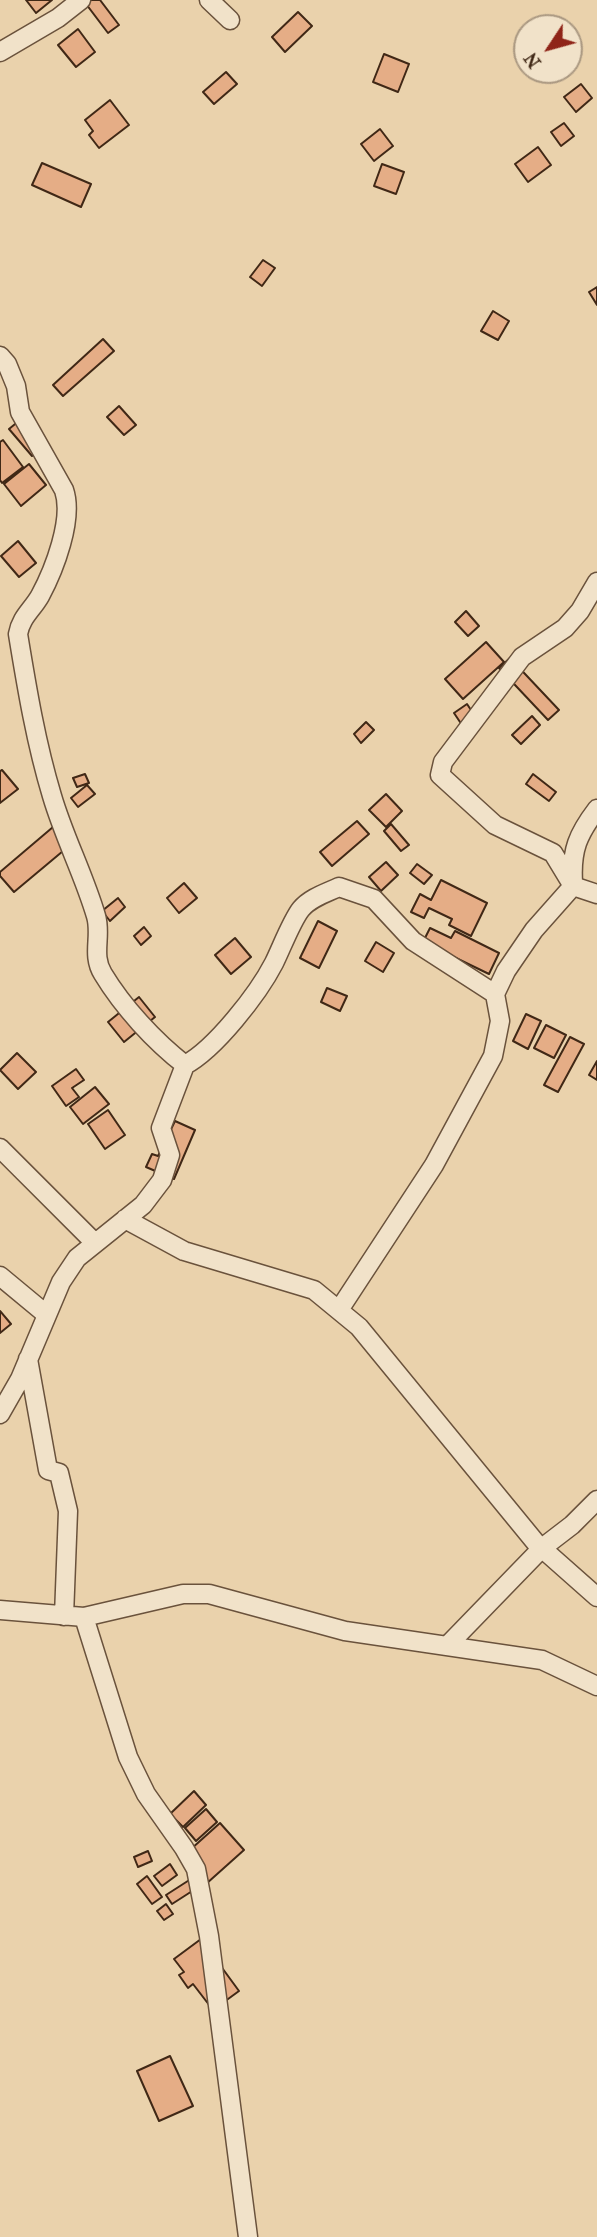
<!DOCTYPE html>
<style>
body{margin:0}
#map{position:relative;width:597px;height:2237px;overflow:hidden;background:#ead2ac;font-family:"IM FELL French Canon",serif}
canvas{display:block}
.north{position:absolute;left:513px;top:14px;width:70px;height:70px;box-sizing:border-box;background:#f1e2c9;border:2px solid #aa9881;border-radius:50%;rotate:234deg;font-size:19px;font-weight:700;line-height:28px;text-align:center;color:#402816}
.north::after{content:'';display:block;margin:auto;width:24px;height:32px;background:#8f2418;clip-path:polygon(50% 0,100% 100%,50% 72%,0 100%)}
</style>
<div id="map">
<canvas width="597" height="2237"></canvas>
<div class="north">N</div>
</div>
<script>
const c = document.querySelector('canvas').getContext('2d');
c.lineJoin = 'round';
function fill(path, color) { c.fillStyle = color; c.fill(path, 'evenodd'); }
function strokePath(path, color, width, dash) { c.strokeStyle = color; c.lineWidth = width; c.lineCap = dash ? 'butt' : 'round'; c.setLineDash(dash || []); c.stroke(path); }
const building = new Path2D(`
 M26,0H52L36,13Z
 M83,0H100L119,25L108,33Z
 M298,12L312,26L285,52L272,37Z
 M78,29L95,52L76,67L58,45Z
 M384,54L409,64L398,92L373,82Z
 M226,72L237,84L214,104L203,92Z
 M581,84L592,98L576,112L564,97Z
 M110,100L129,125L99,148L89,135L93,131L85,120Z
 M564,123L574,136L561,146L551,132Z
 M380,129L393,146L374,161L361,144Z
 M538,147L551,165L528,182L515,164Z
 M42,163L91,184L81,207L32,185Z
 M382,164L404,172L396,194L374,186Z
 M263,260L275,268L262,286L250,277Z
 M597,287V305L589,292Z
 M493,311L509,321L498,340L481,331Z
 M103,339L114,351L63,396L53,385Z
 M119,406L136,425L124,435L107,417Z
 M20,420L42,447L32,456L9,429Z
 M3,440L23,467L2,483L0,480V442Z
 M29,464L46,485L21,506L4,484Z
 M18,541L36,563L19,577L1,556Z
 M466,611L479,626L468,636L455,622Z
 M486,642L504,662L463,699L445,679Z
 M510,658L559,710L548,720L499,668Z
 M467,704L479,722L466,731L454,713Z
 M532,716L540,725L521,744L512,735Z
 M366,722L374,730L361,743L354,734Z
 M2,770L18,789L0,803V771Z
 M85,774L89,783L77,787L73,778Z
 M533,774L556,792L549,801L526,784Z
 M87,785L95,794L78,807L71,798Z
 M386,794L402,811L386,827L369,810Z
 M357,821L369,834L332,866L320,852Z
 M391,824L409,845L401,851L384,831Z
 M53,827L69,846L14,892L0,876V872Z
 M386,862L398,875L381,891L369,877Z
 M417,864L432,875L424,884L410,873Z
 M441,880L487,903L471,936L449,925L452,919L429,908L424,918L411,912L420,894L431,900Z
 M184,883L197,898L179,913L167,898Z
 M118,898L125,907L110,921L102,911Z
 M318,921L337,931L319,968L300,958Z
 M144,927L151,936L141,945L134,936Z
 M430,928L451,938L455,931L499,953L489,974L423,942Z
 M235,938L251,957L231,974L215,955Z
 M376,942L394,953L383,972L365,961Z
 M327,988L347,996L340,1011L321,1002Z
 M139,997L155,1017L124,1042L108,1022Z
 M526,1014L541,1021L528,1049L513,1041Z
 M546,1025L566,1035L554,1058L534,1048Z
 M570,1037L584,1044L558,1092L544,1085Z
 M17,1053L36,1072L18,1089L0,1070Z
 M597,1061V1080L589,1075Z
 M76,1069L84,1080L72,1088L79,1097L66,1106L52,1086Z
 M95,1087L109,1104L83,1124L70,1107Z
 M108,1110L125,1135L105,1149L88,1124Z
 M175,1121L195,1130L174,1179L146,1167L152,1154L158,1156Z
 M0,1311L11,1324L0,1333Z
 M194,1791L206,1805L183,1827L170,1814Z
 M206,1809L217,1822L196,1841L185,1828Z
 M220,1823L244,1850L206,1884L181,1858Z
 M148,1851L152,1861L138,1867L134,1857Z
 M170,1864L177,1875L162,1886L154,1876Z
 M147,1876L162,1897L152,1904L137,1884Z
 M194,1877L200,1886L172,1904L166,1895Z
 M166,1904L173,1914L164,1920L157,1911Z
 M201,1939L239,1991L213,2010L193,1984L188,1988L179,1975L184,1972L174,1959Z
 M170,2056L193,2106L159,2121L137,2071Z`);
const street = new Path2D(`
 M209,0L230,20
 M0,52L58,18L81,0
 M0,356L7,364L16,386L20,412L64,490C74,519 54,570 40,596C32,610 21,617 18,634C27,689 36,743 52,796C64,837 84,875 96,916C102,936 91,955 103,974C123,1007 154,1041 185,1065
 M573,882C571,850 578,834 597,809
 M573,886L553,853L495,825L440,775L443,762L522,657L565,628L580,611L597,582
 M0,1148L95,1243
 M125,1219L184,1251L314,1290L359,1327L536,1543L597,1597
 M0,1276L47,1315
 M339,1310L434,1165L493,1056L500,1021L495,994L506,971L534,930L573,886L597,894
 M28,1359L48,1470L59,1473L68,1511L64,1616
 M0,1414L20,1379L61,1282L77,1258L143,1205L162,1180L170,1155L161,1128L185,1065C215,1049 258,994 274,963C281,949 292,920 301,909C310,898 326,893 339,887L374,899L413,941L495,994
 M0,1610L84,1617L183,1594H209L345,1631L542,1660L597,1686
 M84,1617L128,1757L146,1794L184,1848L196,1869L209,1936L248,2237
 M447,1646L542,1548L572,1525L597,1500`);
fill(building, '#e5ad86');
strokePath(building, '#402816', 2);
strokePath(street, '#6a523c', 21);
strokePath(street, '#f1e2c9', 18);
</script>
